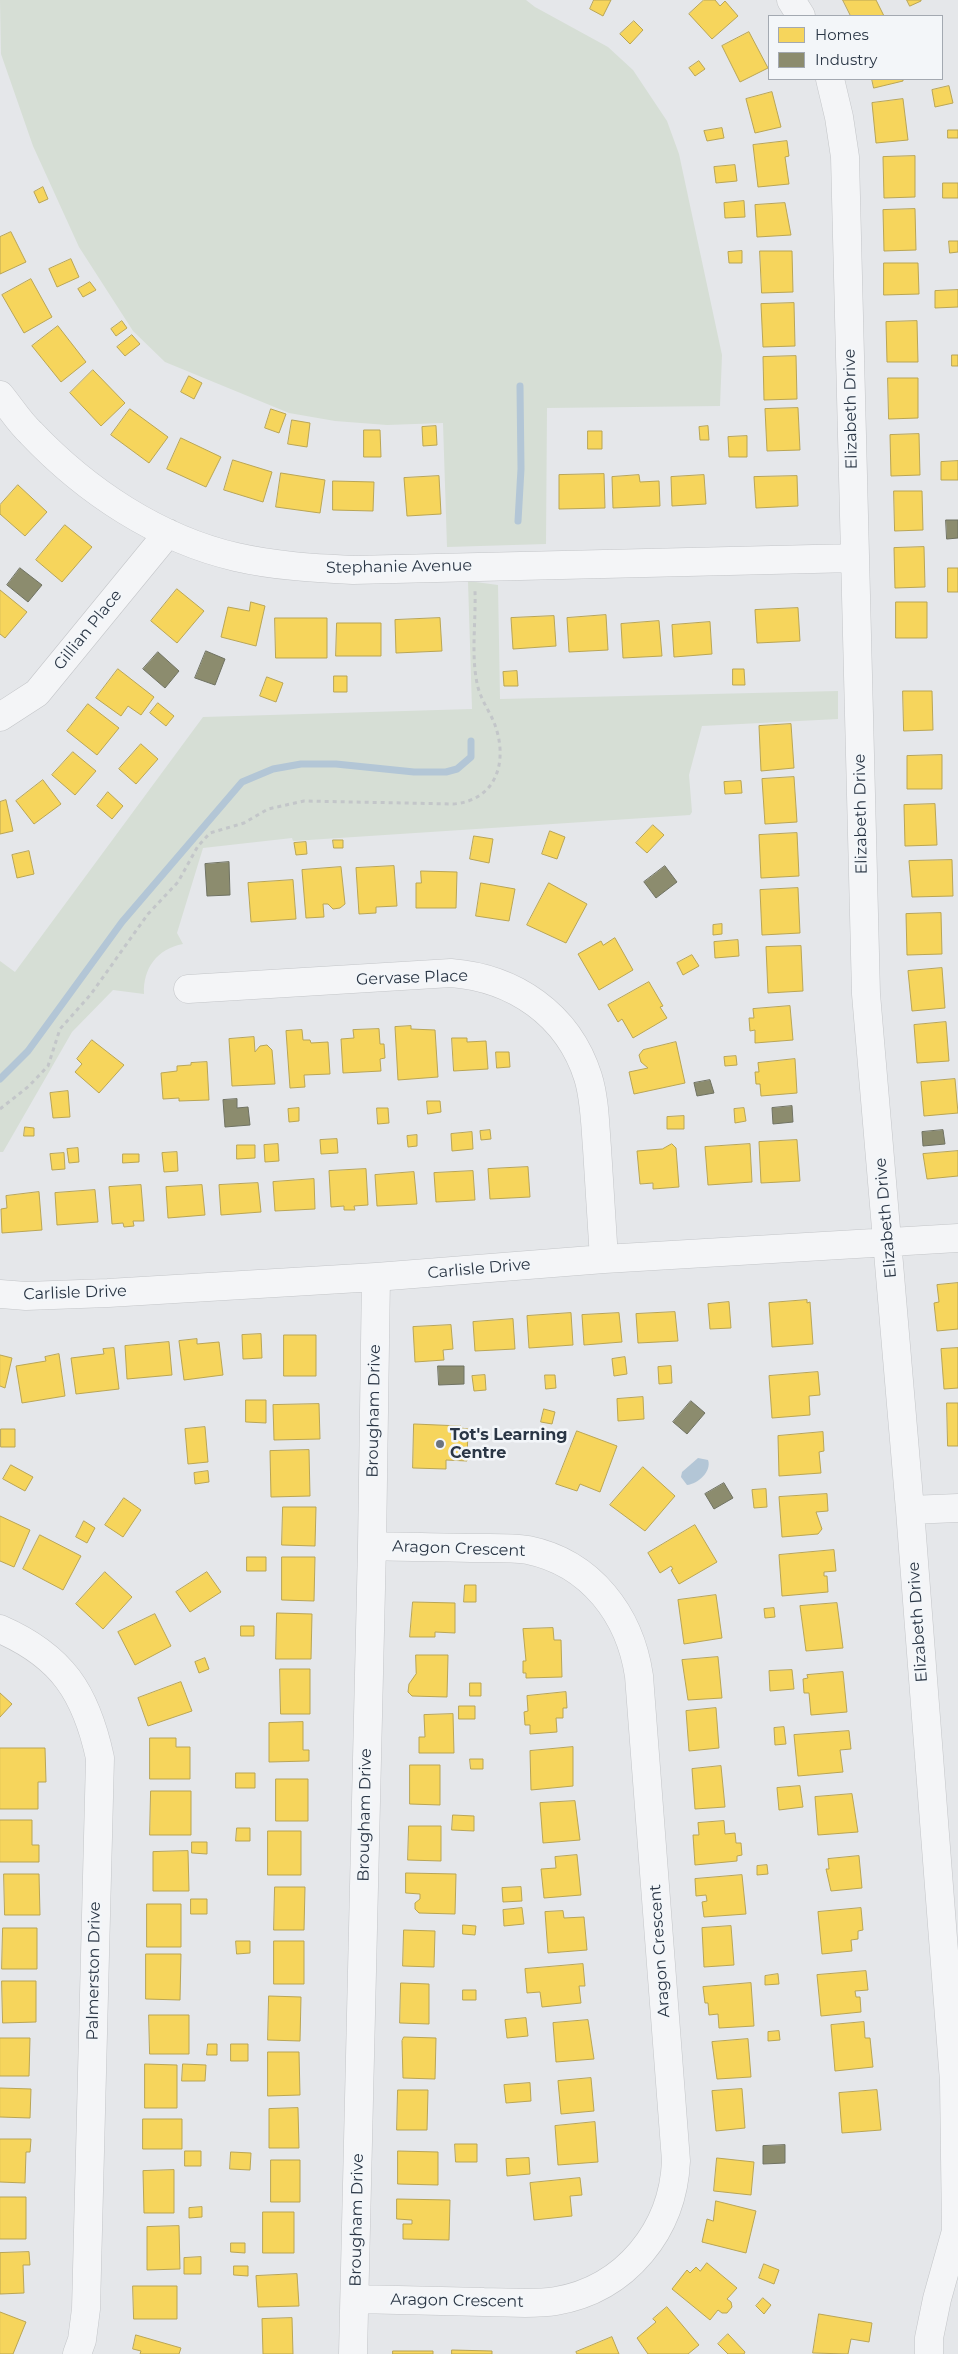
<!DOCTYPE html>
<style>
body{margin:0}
#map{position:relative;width:958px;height:2354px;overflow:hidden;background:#e5e7ea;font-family:Montserrat,sans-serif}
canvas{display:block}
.legend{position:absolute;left:768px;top:15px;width:175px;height:65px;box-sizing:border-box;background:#f3f6f9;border:1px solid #a3a9b1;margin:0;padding:6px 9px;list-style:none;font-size:15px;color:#2a3645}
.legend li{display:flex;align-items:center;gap:10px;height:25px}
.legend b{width:25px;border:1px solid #a3a9b1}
</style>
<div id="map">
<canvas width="958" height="2354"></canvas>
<ul class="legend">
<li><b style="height:14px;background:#f6d55c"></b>Homes</li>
<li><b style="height:14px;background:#8c8c6e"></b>Industry</li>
</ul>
</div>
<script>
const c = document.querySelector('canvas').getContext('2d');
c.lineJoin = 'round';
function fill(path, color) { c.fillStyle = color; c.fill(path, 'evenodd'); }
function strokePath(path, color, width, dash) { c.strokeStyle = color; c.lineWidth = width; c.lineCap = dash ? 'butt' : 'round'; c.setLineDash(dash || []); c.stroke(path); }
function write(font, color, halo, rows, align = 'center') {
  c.font = font + ' Montserrat,sans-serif'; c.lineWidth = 5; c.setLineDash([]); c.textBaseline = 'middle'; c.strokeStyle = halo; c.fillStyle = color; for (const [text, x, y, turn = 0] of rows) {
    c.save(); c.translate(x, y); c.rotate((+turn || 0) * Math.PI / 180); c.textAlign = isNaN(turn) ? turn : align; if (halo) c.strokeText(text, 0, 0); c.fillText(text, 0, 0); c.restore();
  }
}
const green = new Path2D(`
 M0,0H526L535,7L608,47L633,70L667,121L679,154L722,355L720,406L547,408L546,544L447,547L443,423L387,425L335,421L289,413L165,362L133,331L79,247L33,146L1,54Z
 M468,581L498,585L500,699L838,691V719L702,726L689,775L692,812L690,815L293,841L292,838L203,848L177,933L183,944C157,949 143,968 144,994L113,990L72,1032L3,1152H0V961L15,972L203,717L472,709Z`);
const water = new Path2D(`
 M698,1458L708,1460C712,1471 698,1484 687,1485L681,1477L682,1472Z`);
const homes = new Path2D(`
 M594,0H611L603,16L590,9Z
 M704,0H715L720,6L725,1L738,16L712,39L689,14Z
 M843,0H876L884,16H851Z
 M907,0H921V1L910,6Z
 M634,21L643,30L630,44L620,34Z
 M749,32L768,68L740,82L722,46Z
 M699,61L705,69L695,76L689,68Z
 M872,79H903V81L874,88Z
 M949,86L953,103L935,107L932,90Z
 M772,92L781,127L755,133L746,99Z
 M903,99L908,140L876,143L872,103Z
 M722,128L724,138L707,141L704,131Z
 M948,130H958V138H948Z
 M787,141L789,156L785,157L789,184L758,187L753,145Z
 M915,156V197L884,198L883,157Z
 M735,165L737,181L716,183L714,167Z
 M943,183H958V198H943Z
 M43,187L48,199L39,203L34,192Z
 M744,201L745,217L725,218L724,203Z
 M785,203L791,235L757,237L755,205Z
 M915,209L916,250L884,251L883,210Z
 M11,232L26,262L0,274V237Z
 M949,241H958V252L950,253Z
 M742,251V263H729L728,252Z
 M760,251H792L793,292L762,293Z
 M71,259L79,277L57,287L49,269Z
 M884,263H918L919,294L884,295Z
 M31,279L52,317L24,333L2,295Z
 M90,282L96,290L83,297L78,289Z
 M958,290V307L935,308V291Z
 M794,303L795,346L763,347L761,304Z
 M122,321L127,328L116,336L111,329Z
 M917,321L918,362H887L886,322Z
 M58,326L86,362L61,382L32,346Z
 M132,335L140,344L125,356L117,347Z
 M952,355H958V366H952Z
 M796,356L797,399L764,400L763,357Z
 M93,370L125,403L101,426L70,393Z
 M189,376L202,383L194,399L181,392Z
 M888,378H918V418L889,419Z
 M798,408L800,450L767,451L765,409Z
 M130,409L168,437L149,463L111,435Z
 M271,409L286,414L279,433L265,428Z
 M292,420L310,423L307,447L288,444Z
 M436,426L437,445L423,446L422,427Z
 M708,426L709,440H700L699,427Z
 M364,430H380L381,457H364Z
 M588,431H602V449H588Z
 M919,434L920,475L891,476L890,435Z
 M747,436V457H729L728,437Z
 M181,438L221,457L206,487L167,469Z
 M233,460L272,472L263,502L224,490Z
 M958,461V480H941V462Z
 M281,473L325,480L320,513L276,507Z
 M604,474L605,508L559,509V475Z
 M639,475L640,482L659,481L660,506L613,508L612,477Z
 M704,475L706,504L672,506L671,477Z
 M439,476L441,514L407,516L404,478Z
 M797,476L798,506L756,508L754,477Z
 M333,481L374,482L373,511L333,510Z
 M18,485L47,512L25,536L0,514V505Z
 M894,491H922L923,530L895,531Z
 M65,525L92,547L62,582L36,560Z
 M924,547L925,587L895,588L894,548Z
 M948,568H958V592H948Z
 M177,589L204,611L177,643L151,621Z
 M0,590L27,612L5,638L0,634Z
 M251,602L265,606L256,646L221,637L228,607L249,611Z
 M896,602H927V638H896Z
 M798,608L800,641L757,643L755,610Z
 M606,615L608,650L569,652L567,618Z
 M554,616L556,646L513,649L511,618Z
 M275,618H327V658H276Z
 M440,618L442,651L396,653L395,620Z
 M659,621L662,656L623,658L621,624Z
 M710,622L712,654L674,657L672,625Z
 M337,623H381V656H336Z
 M118,669L154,697L141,715L128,706L121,716L96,698Z
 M733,669H744L745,685H733Z
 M517,671L518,686H504L503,672Z
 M334,676H347V692H334Z
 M267,677L283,683L276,702L260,696Z
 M903,691H932L933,730L904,731Z
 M158,703L174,716L166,726L150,713Z
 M88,704L119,728L97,755L67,731Z
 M791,724L794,768L761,771L759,726Z
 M141,744L158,759L136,784L119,769Z
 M73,752L96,771L75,795L52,775Z
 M942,755V789H907V756Z
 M794,777L797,822L765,824L762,779Z
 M43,780L61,804L34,824L16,801Z
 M741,781L742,793L725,794L724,782Z
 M108,792L123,806L112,819L97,806Z
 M6,800L13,831L0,834V802Z
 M935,804L937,845L905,846L904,805Z
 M653,825L664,835L647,853L636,843Z
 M550,831L565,837L557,859L542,854Z
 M797,833L799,876L761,878L759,835Z
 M474,836L493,839L489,863L470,859Z
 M333,840H343V848H334Z
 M306,842L307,854L296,855L294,843Z
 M29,851L34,874L17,878L12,855Z
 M952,860L953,896L912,897L909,861Z
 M394,866L397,906L376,907V913L359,914L356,868Z
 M341,867L345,904L340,908L333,909L328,904H323L324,917L306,918L302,870Z
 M421,871L457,872L456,908H416V883H421Z
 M293,880L296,919L251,922L248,883Z
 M481,883L515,889L509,921L476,916Z
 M549,883L587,904L566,943L527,925Z
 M798,888L800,933L762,935L760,890Z
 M941,913L942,954L907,955L906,914Z
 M722,924V934L713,935V925Z
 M615,938L633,970L599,990L578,954L601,941L603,945Z
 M738,940L739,956L715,958L714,942Z
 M801,946L803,991L768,993L766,947Z
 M692,955L699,966L683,975L677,963Z
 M942,968L945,1008L912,1011L908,971Z
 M649,982L663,1006L660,1007L667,1018L633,1038L622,1019L618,1022L608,1005Z
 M790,1006L793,1040L755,1043V1030L750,1031L749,1018H754L753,1009Z
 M946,1022L949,1061L917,1063L914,1025Z
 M411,1026V1029L435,1030L438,1077L398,1080L395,1027Z
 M379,1029L380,1044H384L385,1058L380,1059L381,1071L343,1073L341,1039L354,1038L353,1030Z
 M302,1030L303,1040H310L311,1043L328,1042L330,1074L304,1075L305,1087L290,1088L286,1031Z
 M254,1037L255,1052L260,1046L267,1045L272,1050L275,1084L232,1086L229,1039Z
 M452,1038H467V1042L486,1041L488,1069L454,1071Z
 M92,1040L124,1065L99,1093L75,1072L82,1064L77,1059Z
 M676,1042L685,1083L634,1094L629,1072L648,1068L641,1062L639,1055L643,1050Z
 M496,1052H509L510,1067L497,1068Z
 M736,1056L737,1065L725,1066L724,1057Z
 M795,1059L797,1093L761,1096L760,1084H756L755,1072H759L758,1063Z
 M207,1062L209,1100L179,1101V1098L163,1099L161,1073L177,1071V1066L191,1065V1063Z
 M955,1079L958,1113L924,1116L921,1082Z
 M68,1091L70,1117L53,1118L50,1093Z
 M427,1101H440L441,1112L428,1114Z
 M299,1108V1121L289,1122L288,1109Z
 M377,1108H388L389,1123L378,1124Z
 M744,1108L746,1121L735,1123L734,1109Z
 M684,1116V1129H667V1117Z
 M25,1127L34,1128V1136H24Z
 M490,1130L491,1139L481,1140L480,1131Z
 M472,1132L473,1149L452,1151L451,1134Z
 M417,1135V1146L408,1147L407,1136Z
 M337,1139L338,1153L321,1154L320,1140Z
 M797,1140L800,1181L761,1183L759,1142Z
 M278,1144L279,1161L265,1162L264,1145Z
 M672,1144L676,1148L679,1187L653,1189V1183L640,1184L637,1151L662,1149Z
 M750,1144L752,1182L708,1185L705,1147Z
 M237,1145H255V1158L237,1159Z
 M78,1148L79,1162L69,1163L67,1149Z
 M958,1151V1176L927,1179L923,1154Z
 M177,1152L178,1171L164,1172L162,1153Z
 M64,1153L65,1169L52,1170L50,1154Z
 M123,1154H139V1162L123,1163Z
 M528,1167L530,1197L490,1199L488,1169Z
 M366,1169L368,1205L354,1206L355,1210H344V1206L331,1207L329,1171Z
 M473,1171L475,1200L436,1202L434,1173Z
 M414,1172L417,1204L377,1206L375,1175Z
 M314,1179L315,1209L275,1211L273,1182Z
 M258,1183L261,1212L221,1215L219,1185Z
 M141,1185L144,1221H133L134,1226L124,1227L123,1223L112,1224L109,1187Z
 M202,1185L205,1215L168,1218L166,1187Z
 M95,1190L98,1222L57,1225L55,1193Z
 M39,1192L42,1230L2,1233L1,1209L7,1208L6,1196Z
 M958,1283V1329L937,1331L934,1303L939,1302L937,1285Z
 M807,1300V1303L810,1302L813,1344L772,1347L769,1303Z
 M729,1302L731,1328L710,1329L708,1304Z
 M675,1312L678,1341L638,1343L636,1314Z
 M571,1313L573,1345L529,1348L527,1316Z
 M619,1313L622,1342L584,1345L582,1315Z
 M513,1319L515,1349L475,1351L473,1322Z
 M451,1325L453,1349L443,1350L444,1360L415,1362L413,1327Z
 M261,1334L262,1358L243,1359L242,1335Z
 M284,1335H316V1376H284Z
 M197,1339V1344L219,1342L223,1375L184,1380L179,1341Z
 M169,1342L172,1375L127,1379L125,1346Z
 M114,1348L119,1389L76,1394L71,1358L104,1354L103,1349Z
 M958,1348V1388L944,1389L941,1349Z
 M59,1354L65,1396L22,1403L16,1366L46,1361L45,1357Z
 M0,1355L12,1358L5,1388L0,1386Z
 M625,1357L627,1374L614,1376L612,1359Z
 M671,1366L672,1383L659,1384L658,1367Z
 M818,1372L820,1395L809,1396L810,1415L772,1418L769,1376Z
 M485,1375L486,1390L474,1391L472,1376Z
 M545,1375H555L556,1388L546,1389Z
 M643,1397L644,1419L618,1421L617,1399Z
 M246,1400H266V1423L246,1422Z
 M947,1403H958V1446H948Z
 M319,1404L320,1439L274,1440L273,1405Z
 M544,1409L555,1412L552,1424L541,1422Z
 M414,1424L461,1426V1428L468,1429L467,1461L446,1460V1469L413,1468Z
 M205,1427L208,1462L188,1464L185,1429Z
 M1,1429H15V1447H1Z
 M577,1431L617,1446L600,1492L580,1484L577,1491L556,1484Z
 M823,1432L824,1451L819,1452L821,1473L779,1476L778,1436Z
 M309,1450L310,1496L271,1497L270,1451Z
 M11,1465L33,1477L25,1491L3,1479Z
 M643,1467L675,1496L645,1531L610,1505Z
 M208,1471L209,1482L195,1484L194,1473Z
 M766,1489L767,1507L754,1508L752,1490Z
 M827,1494L828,1511L816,1512L822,1529L818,1534L782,1537L779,1497Z
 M124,1498L141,1510L123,1537L105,1525Z
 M283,1507H316L315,1546L282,1545Z
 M0,1516L30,1530L14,1567L0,1561Z
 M84,1521L95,1528L87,1543L76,1537Z
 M695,1525L717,1562L679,1584L671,1570L673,1569L671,1566L660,1573L648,1553Z
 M40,1535L81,1556L63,1590L23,1569Z
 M834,1550L836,1571L824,1572V1576H827L828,1592L782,1596L779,1555Z
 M247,1557H266V1571H247Z
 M282,1557H315L314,1601L282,1600Z
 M105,1572L132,1597L103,1629L76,1604Z
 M207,1572L221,1592L190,1612L176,1592Z
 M465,1585H476V1602H464Z
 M716,1595L722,1638L684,1644L678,1600Z
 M413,1602L455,1603V1633L435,1632V1637H410Z
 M837,1603L843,1648L806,1651L800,1606Z
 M774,1608L775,1617L765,1618L764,1609Z
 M277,1613L312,1614L311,1659H276Z
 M155,1614L171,1646L135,1665L118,1632Z
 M241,1626H254V1636H241Z
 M553,1628L554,1640H561L562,1677L526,1678V1673H523V1661H526L523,1629Z
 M416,1655H448L447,1697L412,1696L408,1692L409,1684L416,1674Z
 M718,1657L722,1698L688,1700L682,1660Z
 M205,1658L209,1669L199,1673L195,1662Z
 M280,1669H310V1714H281Z
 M792,1670L794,1689L770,1691L769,1671Z
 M843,1672L847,1712L811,1715L809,1693H804L803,1679L808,1678L807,1675Z
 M181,1682L192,1711L148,1726L138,1698Z
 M470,1683H481V1696H470Z
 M566,1692L567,1708H563V1718H556L557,1732L530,1734V1725H525L524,1712L528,1711L527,1696Z
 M0,1693L12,1704L0,1717Z
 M459,1706H475V1719H459Z
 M716,1708L719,1748L689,1751L686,1711Z
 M453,1714L454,1753H419V1737H425L424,1715Z
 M303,1722V1750H309V1761L269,1762V1723Z
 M784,1727L786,1744L775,1745L774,1728Z
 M849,1731L851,1749L840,1750L843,1772L798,1776L794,1735Z
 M150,1738H176V1747H190V1779H150Z
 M573,1747V1786L531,1790L530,1751Z
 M0,1748H45L46,1782H38V1809H0Z
 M470,1759H483V1769H471Z
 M410,1765H440V1805L410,1804Z
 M721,1766L725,1807L695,1809L692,1769Z
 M236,1773H255V1788H236Z
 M276,1779H308V1821H276Z
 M800,1786L803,1807L779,1810L777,1788Z
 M151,1791H191V1835H150Z
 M852,1794L858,1832L818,1835L815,1797Z
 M575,1801L580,1840L543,1843L540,1803Z
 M453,1815L474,1816V1831L452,1830Z
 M0,1820H32V1845H39V1862H0Z
 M724,1821L725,1834L735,1833L736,1843H741L742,1855L737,1856V1861L695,1865L693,1835H699L698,1823Z
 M409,1826H441V1861L408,1860Z
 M237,1828H250V1841H236Z
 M268,1831H301V1875H268Z
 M192,1842H207V1854L192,1853Z
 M188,1851L189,1891H153V1852Z
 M577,1855L581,1895L544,1898L541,1869L556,1868L555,1857Z
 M859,1856L862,1888L831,1891L826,1869H829L828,1859Z
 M767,1865L768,1874L757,1875V1866Z
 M406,1873L456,1874L455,1914L419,1913L415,1909V1903L420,1899V1894L406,1893Z
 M4,1874H39L40,1915H5Z
 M742,1875L746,1914L704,1917L702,1902L707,1901L706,1895L696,1896L695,1879Z
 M275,1887H305L304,1930H274Z
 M521,1887L522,1901L503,1902L502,1888Z
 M191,1899H207V1914H191Z
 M147,1904H181V1947H147Z
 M522,1908L524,1924L504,1926L503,1910Z
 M861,1908L863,1930L858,1931V1939L851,1940L852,1951L822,1954L818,1912Z
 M563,1911L564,1918L584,1917L587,1950L548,1953L545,1912Z
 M463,1925L476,1926L475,1935L463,1934Z
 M731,1926L734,1965L704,1967L702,1928Z
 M3,1928H37V1969H2Z
 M404,1930L435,1931L434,1967L403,1966Z
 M236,1941H250V1953L237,1954Z
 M274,1941H304V1984H274Z
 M146,1954H181L180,2000L146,1999Z
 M583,1964L585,1986H579L581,2003L542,2007L540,1992L527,1993L525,1969Z
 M866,1971L868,1990L855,1991L856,1997H860L861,2012L821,2016L817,1975Z
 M778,1974L779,1984L765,1985V1976Z
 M2,1981H36V2022L3,2023Z
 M401,1983L429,1984V2024L400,2023Z
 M751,1983L754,2026L719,2028L718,2014L709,2015L708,2003H705L703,1987Z
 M463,1990H476V2000H463Z
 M269,1996L301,1997L300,2041L268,2040Z
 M149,2015H189V2054H150Z
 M526,2018L528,2036L507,2038L505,2020Z
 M588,2020L594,2059L556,2062L553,2023Z
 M864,2022L865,2038H870L873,2067L835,2071L831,2025Z
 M779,2031L780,2040L768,2041V2032Z
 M404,2037L436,2038L435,2079L403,2078L402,2041Z
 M0,2038H30L29,2076H0Z
 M748,2039L751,2077L717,2079L712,2042Z
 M208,2044H217V2055H207Z
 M231,2044H248V2061H231Z
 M268,2052H299L300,2095L268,2096Z
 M145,2064L177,2065V2108H145Z
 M183,2064L206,2065L205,2081H182Z
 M591,2078L594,2111L561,2114L558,2081Z
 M530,2083L531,2101L506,2103L504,2085Z
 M0,2088L31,2089L30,2118L0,2117Z
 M742,2089L745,2128L716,2131L712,2091Z
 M398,2090H428L427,2130H397Z
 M877,2090L881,2130L842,2133L839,2093Z
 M298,2108L299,2148H269V2109Z
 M143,2119H182V2149H143Z
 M595,2122L598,2162L558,2165L555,2126Z
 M0,2139H31L30,2152H26L25,2183L0,2182Z
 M455,2144H477V2162H456Z
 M185,2151H201V2166H185Z
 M398,2151L438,2152V2185L398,2184Z
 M231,2152L251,2153L250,2170L230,2169Z
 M529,2158L530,2174L507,2176L506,2159Z
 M717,2158L754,2162L751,2195L714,2191Z
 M271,2160H300V2202H271Z
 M174,2170V2213H144L143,2171Z
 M580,2178L582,2195L570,2196L572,2216L534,2220L530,2183Z
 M0,2197H26V2239H0Z
 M397,2199L450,2200L449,2240L403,2239V2224H412V2220L397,2219Z
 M716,2201L756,2211L746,2253L702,2242L707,2219L713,2221Z
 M202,2207V2217L189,2218V2208Z
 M263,2212H294V2253H263Z
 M179,2226L180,2269L147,2270V2227Z
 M231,2243H245V2253L231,2252Z
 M29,2252L30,2265H23L24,2293L0,2294V2253Z
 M201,2257V2274H184V2258Z
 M707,2263L737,2288L727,2299L731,2302L732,2307L727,2313H722L718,2310L710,2320L672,2289L687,2270L690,2273L696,2267L700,2271Z
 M764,2264L779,2270L774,2284L759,2278Z
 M234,2266H248V2276L234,2275Z
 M297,2274L299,2306L258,2307L256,2276Z
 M133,2286H177V2319H134Z
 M763,2298L771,2305L764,2314L756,2306Z
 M667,2307L699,2345L688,2354H648L637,2338L656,2322L653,2319Z
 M0,2312L26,2322L13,2354H0Z
 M819,2314L872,2323L869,2342L851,2339L848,2354L813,2353Z
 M292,2318L293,2354H263L262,2319Z
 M728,2334L745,2352L744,2354H728L718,2344Z
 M136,2335L181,2348L179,2354H140L141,2351L133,2349Z
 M612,2337L619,2354H577L576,2352Z
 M452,2350L492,2351V2354H452Z
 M393,2351H433V2354H393Z`);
const industry = new Path2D(`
 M946,520H958V538L947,539Z
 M20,568L42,585L28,602L7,585Z
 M206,651L225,659L215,685L195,678Z
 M158,652L179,671L165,688L143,669Z
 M229,862L230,895L207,896L205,864Z
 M665,866L677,882L656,898L644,882Z
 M710,1080L714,1093L697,1096L694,1083Z
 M237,1099V1108L248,1107L250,1125L225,1127L223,1100Z
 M792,1106L793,1122L773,1124L772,1108Z
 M943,1130L945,1144L923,1146L922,1132Z
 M438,1366H464V1384L439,1385Z
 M691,1401L705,1413L687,1434L673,1422Z
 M724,1483L733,1498L714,1509L705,1494Z
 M785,2145V2163L763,2164V2146Z`);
const stream = new Path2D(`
 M518,521L521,469L520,386
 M0,1079L28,1051L122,922L242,782L273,769L301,764H336L414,772H446L457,769L471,757V741`);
const path = new Path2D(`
 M0,1109L29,1086L48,1066L60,1029L91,994L148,914L178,882L198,846L210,833L244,823L268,809L304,801L453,804C494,801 508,765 496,728C491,712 480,700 477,683C471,654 476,621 475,591`);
const street = new Path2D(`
 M791,0L801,16
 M830,79L839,117L845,157L866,994L910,1510L954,2081L956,2231L937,2299L929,2338V2354
 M0,395C10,407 19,422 31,433C86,491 158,539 236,557C275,566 314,568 353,570L855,558
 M0,717L37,693L168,533
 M188,989L451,973C514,978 568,1014 588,1077C595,1100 595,1124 597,1148C599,1185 602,1222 604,1259
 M0,1294L26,1296L108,1293L376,1277L604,1259L958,1238
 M910,1510L958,1508
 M0,1629C62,1656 86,1693 100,1758L86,2309L82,2340L77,2354
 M355,2299C398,2300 441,2301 484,2302C508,2302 533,2305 556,2301C626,2289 673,2230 676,2161L639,1676C630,1615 591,1563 528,1550C510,1547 490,1548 471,1548C438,1547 405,1547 372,1546
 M353,2354L372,1546L376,1277`);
const markers = [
 [440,1444,5,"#6b747f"]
];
const streetNames = [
 ["Elizabeth Drive",851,409,-91],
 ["Stephanie Avenue",399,567,-1],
 ["Gillian Place",88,630,-51],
 ["Elizabeth Drive",861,814,-91],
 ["Gervase Place",412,978,-2],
 ["Elizabeth Drive",886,1218,-95],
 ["Carlisle Drive",479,1269,-5],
 ["Carlisle Drive",75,1293,-2],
 ["Brougham Drive",374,1411,-89],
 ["Aragon Crescent",459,1549,2],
 ["Elizabeth Drive",918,1622,-94],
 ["Brougham Drive",365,1815,-89],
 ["Aragon Crescent",660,1951,-94],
 ["Palmerston Drive",94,1971,-89],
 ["Brougham Drive",357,2220,-89],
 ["Aragon Crescent",457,2301,1]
];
const poiNames = [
 ["Tot's Learning",450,1435],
 ["Centre",450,1453]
];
fill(green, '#d6ded5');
fill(water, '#b3c6d6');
fill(homes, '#f6d55c');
strokePath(homes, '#b9a555', 1);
fill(industry, '#8c8c6e');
strokePath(industry, '#6f7262', 1);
strokePath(stream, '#b3c6d6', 7);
strokePath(street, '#c3c5c8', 29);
strokePath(path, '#c3c6c9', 3, [4, 4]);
strokePath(street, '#f4f5f7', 28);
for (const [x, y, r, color] of markers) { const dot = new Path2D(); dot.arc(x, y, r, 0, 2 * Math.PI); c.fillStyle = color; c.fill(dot); strokePath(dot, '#f3f6f9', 2); }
write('16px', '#2a3645', '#f3f6f9', streetNames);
write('bold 16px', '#2a3645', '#f3f6f9', poiNames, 'left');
</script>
